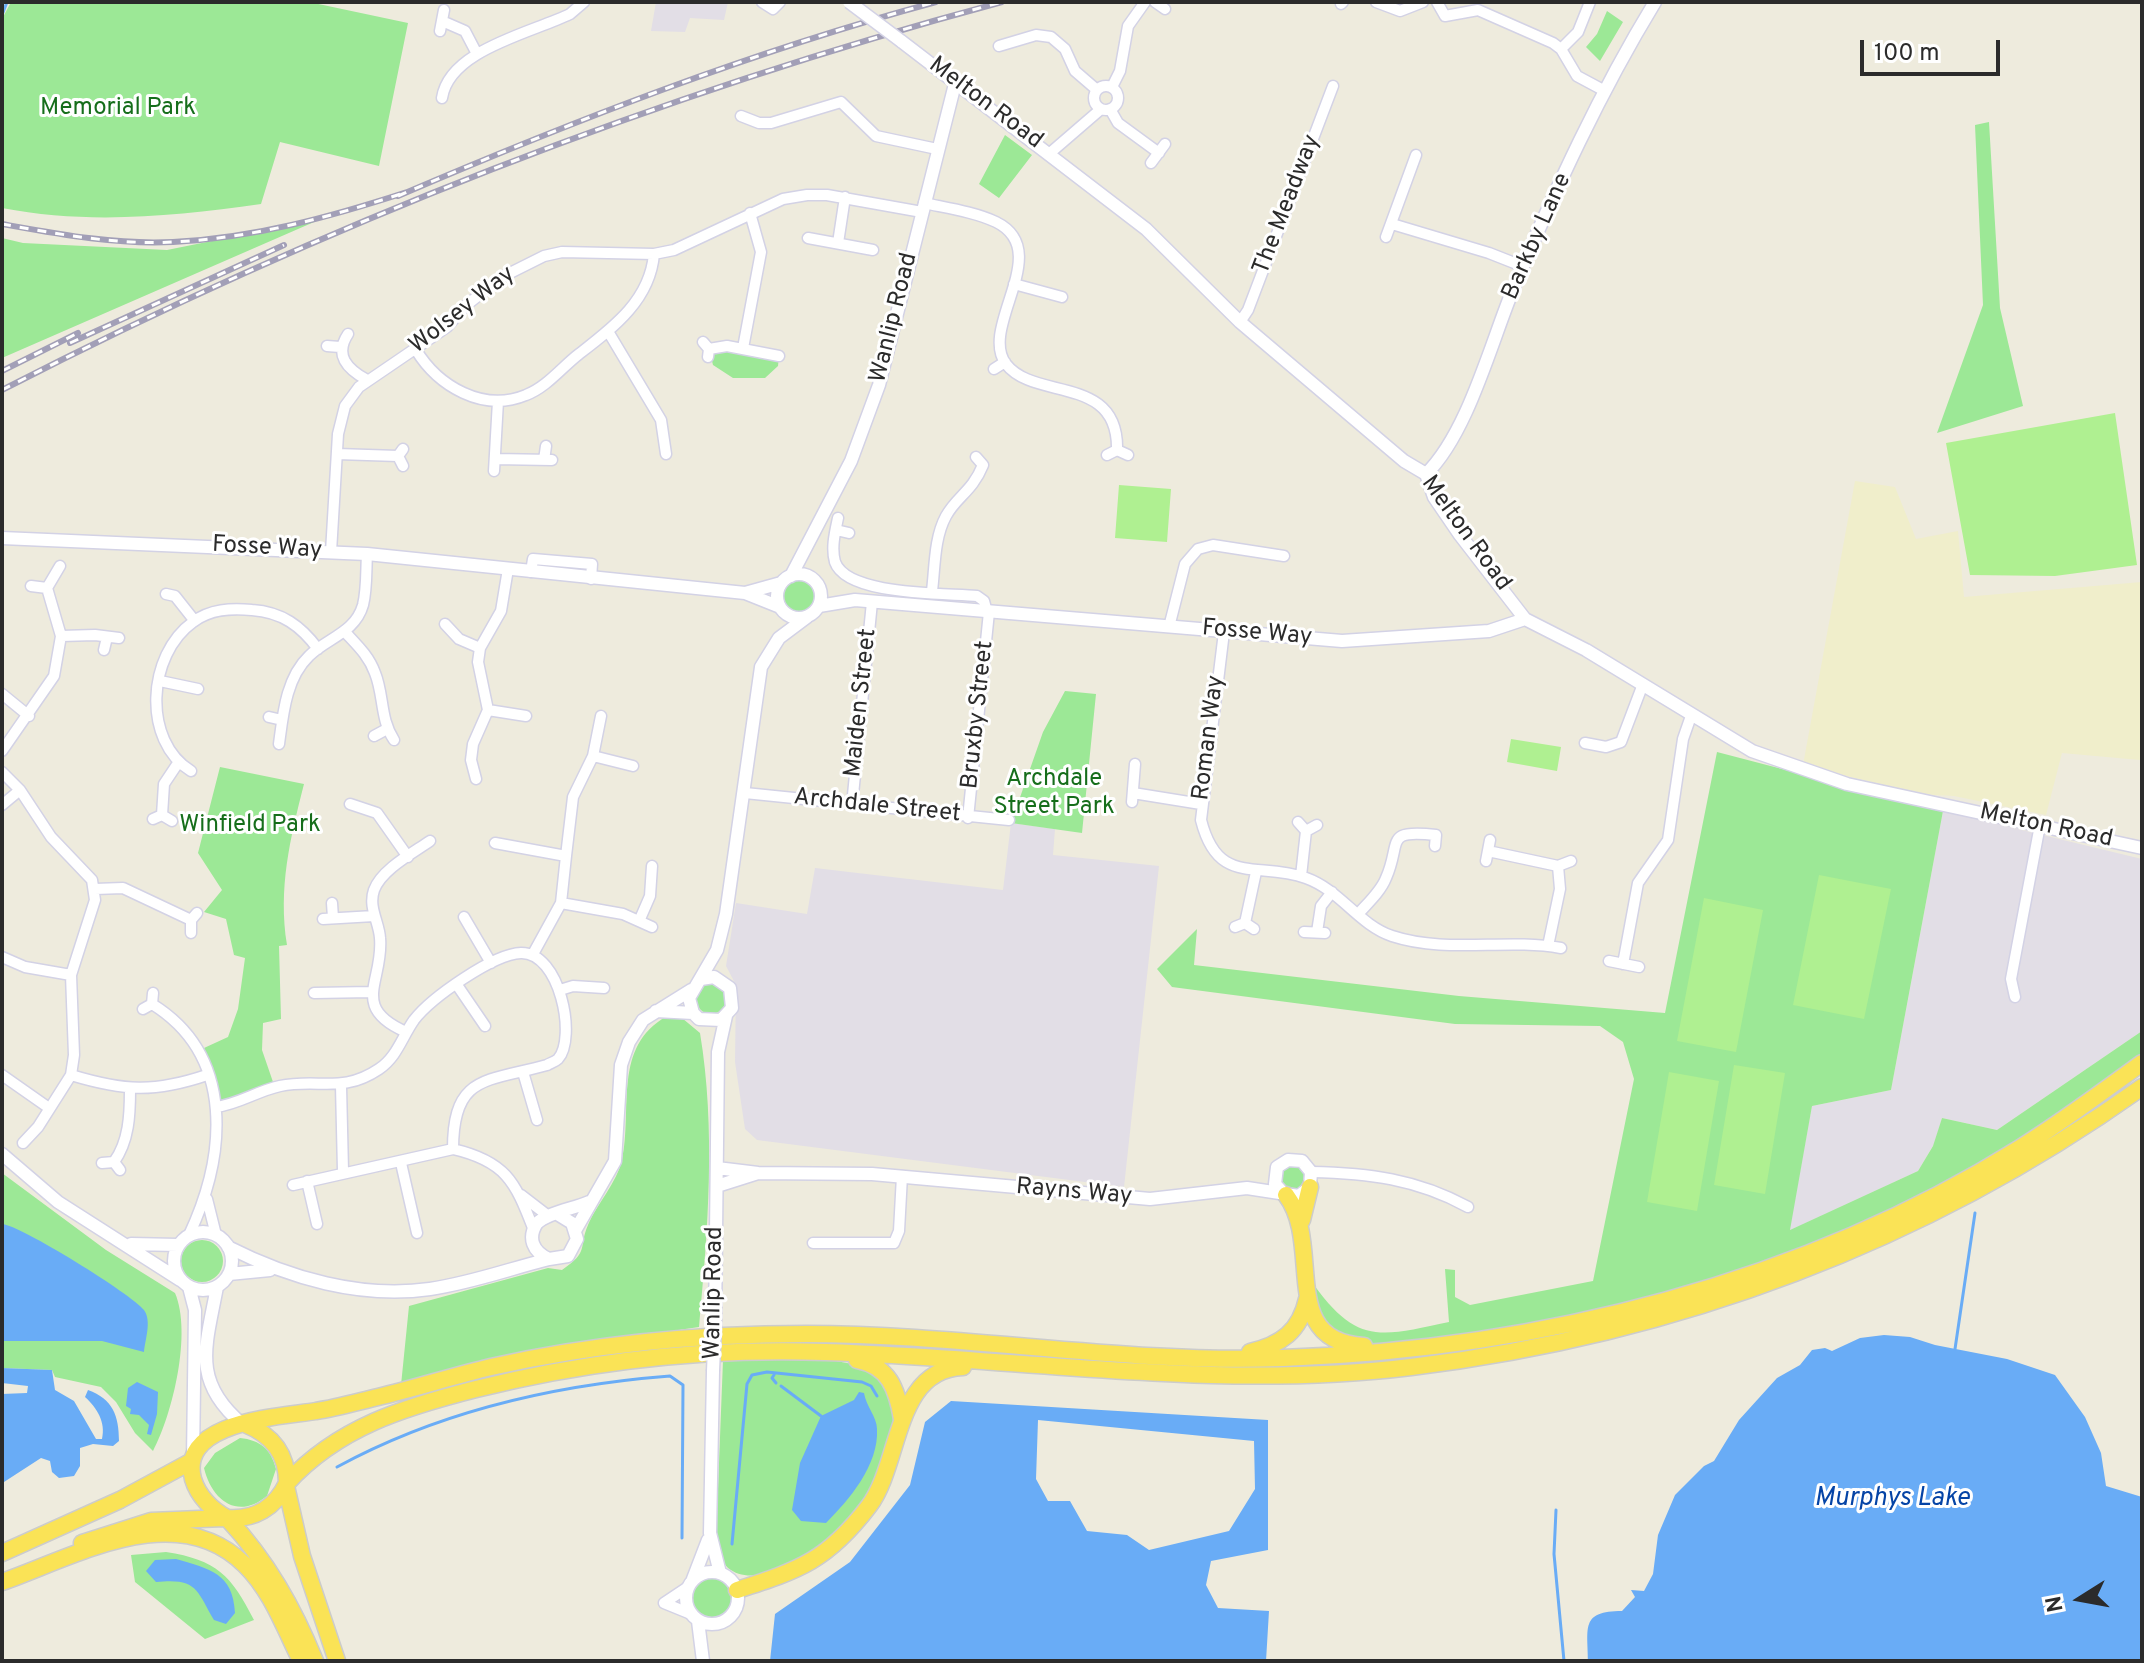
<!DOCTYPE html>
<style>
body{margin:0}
#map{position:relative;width:2144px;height:1663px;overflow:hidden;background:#eeebdd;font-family:Overpass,sans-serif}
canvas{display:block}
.frame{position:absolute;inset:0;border:4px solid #2b2b2b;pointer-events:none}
.north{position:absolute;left:2040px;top:1559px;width:80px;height:80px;-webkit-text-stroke:6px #fff;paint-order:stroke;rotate:259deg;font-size:22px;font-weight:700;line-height:32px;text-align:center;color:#2b2b2b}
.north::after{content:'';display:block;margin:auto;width:28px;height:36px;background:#2b2b2b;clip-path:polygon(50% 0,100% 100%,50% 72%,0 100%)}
.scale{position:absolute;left:1860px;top:40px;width:140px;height:36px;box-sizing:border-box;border:4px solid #2b2b2b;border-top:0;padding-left:10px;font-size:24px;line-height:28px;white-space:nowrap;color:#2b2b2b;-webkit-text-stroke:6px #fff;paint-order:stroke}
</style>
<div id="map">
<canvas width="2144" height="1663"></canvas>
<div class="frame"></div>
<div class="north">N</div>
<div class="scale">100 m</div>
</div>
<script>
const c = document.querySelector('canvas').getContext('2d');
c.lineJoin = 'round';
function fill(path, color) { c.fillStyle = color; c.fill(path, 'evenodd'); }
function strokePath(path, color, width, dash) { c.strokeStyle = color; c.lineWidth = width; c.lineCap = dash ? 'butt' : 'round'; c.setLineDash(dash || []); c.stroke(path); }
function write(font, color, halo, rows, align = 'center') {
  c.font = font + ' Overpass,sans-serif'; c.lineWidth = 6; c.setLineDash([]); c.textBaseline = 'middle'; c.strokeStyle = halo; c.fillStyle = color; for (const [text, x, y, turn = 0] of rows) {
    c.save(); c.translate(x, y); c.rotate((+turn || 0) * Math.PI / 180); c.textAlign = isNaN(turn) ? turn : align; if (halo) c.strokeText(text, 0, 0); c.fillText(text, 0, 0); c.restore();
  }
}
const industrial = new Path2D(`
 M656,2H728L724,20L690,18L685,32L651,31Z
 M1943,811L2142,859V1031L1997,1130L1942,1118L1934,1144L1918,1171L1789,1231L1812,1106L1891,1090Z
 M1011,823L1055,829L1053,855L1159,866L1124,1187L757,1140L745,1129L735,1062L736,985L726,966L736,903L807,914L815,868L1003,890Z`);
const education = new Path2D(`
 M1855,481L1895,487L1916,539L1958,531L1964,597L2142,582L2140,760L2062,753L2046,815L1954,796L1918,794L1803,765Z`);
const green = new Path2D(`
 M11,2H309L408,23L379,166L280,142L261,204C174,216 90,225 2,208V19Z
 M1607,11L1623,22L1600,61L1586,47L1597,34Z
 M1989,122L2000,308L2023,406L1937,433L1983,305L1975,125Z
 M1005,135L1032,155L999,198L979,184Z
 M321,219L2,358V238L23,243L167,250Z
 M709,349L779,356L778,366L765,378H733L713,365Z
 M782 596a17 17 0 1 1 34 0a17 17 0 1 1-34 0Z
 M1065,691L1096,694L1082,833L1011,823L1043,732Z
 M1717,752L1943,811L1891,1090L1812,1106L1790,1230L1918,1171L1933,1146L1942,1118L1997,1130L2142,1031V1063L2020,1149L1759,1270L1477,1342L1357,1346L1319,1329L1314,1285C1358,1346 1382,1336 1449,1322L1445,1269L1455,1270V1297L1470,1305L1593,1281L1634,1079L1623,1042L1600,1026L1455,1024L1172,987L1157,969L1197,929L1194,965L1459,996L1665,1013Z
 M220,767L304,784C290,839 278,888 287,945L279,946L281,1019L263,1023L262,1050L273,1082L221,1101L204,1048L228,1037L238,1009L245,958L234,955L226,919L204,912L222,890L198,853Z
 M696 999a15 15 0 1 1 30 0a15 15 0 1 1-30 0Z
 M667,1016L682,1018L700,1033C716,1129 708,1230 699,1327L529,1352L401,1385L409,1306L548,1268L562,1270C590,1251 578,1248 588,1225C597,1204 617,1182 622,1160C633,1108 612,1047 667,1016Z
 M1282,1163L1307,1165L1306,1192L1279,1190Z
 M2,1173L106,1250L175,1293C192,1333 173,1413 153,1451L135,1433L116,1402L101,1387L55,1377L52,1370L2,1368Z
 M181 1261a21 21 0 1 1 42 0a21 21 0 1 1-42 0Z
 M723,1360C761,1360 843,1352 874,1373C909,1396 888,1461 872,1491C853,1526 766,1599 728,1568C721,1561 719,1549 716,1540Z
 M240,1438C260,1440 271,1449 276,1469L267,1496C238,1520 212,1501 204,1468L215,1453Z
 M166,1552C217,1560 231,1575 254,1620L205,1639L135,1582L131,1555Z
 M686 1598a26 26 0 1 1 52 0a26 26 0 1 1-52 0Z`);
const pitch = new Path2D(`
 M2115,413L2137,565L2055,576L1970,575L1946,443Z
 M1119,485L1171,489L1167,542L1115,538Z
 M1511,739L1561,747L1557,771L1507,762Z
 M1819,875L1891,889L1864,1019L1793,1005Z
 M1704,898L1763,910L1736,1052L1677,1041Z
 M1734,1065L1785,1073L1765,1194L1714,1185Z
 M1669,1072L1719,1081L1697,1211L1647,1202Z`);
const water = new Path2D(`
 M2,1224C20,1225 133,1295 144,1310C152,1321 145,1340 144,1352L102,1341H2Z
 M1884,1335L1910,1337L1935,1345L2007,1359L2055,1375L2085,1417L2101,1453L2106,1486L2142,1497V1661H1588C1588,1628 1580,1611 1622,1611L1635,1597L1631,1590L1644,1591L1653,1574L1658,1535L1675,1495L1704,1466L1714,1461L1739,1420L1777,1378L1800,1365L1812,1350L1825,1348L1832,1351L1860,1338Z
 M2,1368L52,1370L55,1390L74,1401L96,1439H102C106,1422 97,1408 85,1397L88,1390C113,1399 119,1416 119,1441L113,1446L93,1444L80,1448V1466L74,1476L59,1478L52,1472L50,1461L41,1458L4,1482L2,1495V1394L27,1393L28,1386L2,1383Z
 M137,1382L158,1392L157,1414L151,1435L147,1434L149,1425L139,1415L130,1414L131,1409L126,1406L128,1388Z
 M859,1392L864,1393C866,1406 877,1417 877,1429C879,1465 849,1500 826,1523L801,1521L792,1510L800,1463L821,1416L854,1400Z
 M951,1401L1268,1420V1550L1211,1561L1206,1585L1218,1608L1269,1611L1266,1661H770L775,1614L850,1562L910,1485L925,1422ZM1038,1420L1254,1441L1255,1489L1229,1531L1149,1550L1127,1535L1087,1531L1070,1501H1048L1036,1479Z
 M176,1559C210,1569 233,1573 235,1613L226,1624L214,1620C196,1589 197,1578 156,1582L146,1571L155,1560Z`);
const stream = new Path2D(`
 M2,15L7,2
 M1955,1349L1975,1213
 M774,1375L772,1378L776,1383
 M781,1386L821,1416
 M337,1467C440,1411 554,1385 670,1376L683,1385L682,1538
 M1556,1510L1554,1554L1564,1661
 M732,1544L747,1384L752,1375L767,1372L862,1382L871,1386L877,1396`);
const minor = new Path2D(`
 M762,2L773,9L780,2
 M1155,2L1165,9
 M1376,2L1400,11L1423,2
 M1437,2L1445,16L1478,10L1553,43L1561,49L1577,76L1605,91
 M1341,4L1343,2
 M442,21L465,31L477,54
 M440,31L444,10
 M999,46L1036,35L1051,37L1065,49L1075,71L1097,90
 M1561,49L1578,32L1590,2
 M1094 98a12 12 0 1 1 24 0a12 12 0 1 1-24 0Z
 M1112,87L1120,71L1128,26L1145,2
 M442,98C449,50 531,33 570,14L584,2
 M1110,109L1118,123L1159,153
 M741,116L759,123H771L841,102L876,136L937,149
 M1050,153L1101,109
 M1151,163L1165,144
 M924,203C947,208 975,212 996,222C1055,251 978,327 1006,364C1034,401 1119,374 1117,450
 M1392,224L1489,253L1522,266
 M1386,237L1416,155
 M808,238L873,250
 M838,243L845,197
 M1014,284L1062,297
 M1240,322L1248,310L1333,86
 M609,333L661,420L666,454
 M348,334C334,355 347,369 367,380
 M703,342L709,349L708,357
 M327,346L340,347
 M743,348L761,252L750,213
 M709,349L727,346L779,356
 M416,350C438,386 483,413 526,395C547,387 562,367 579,354C614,327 650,300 654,254
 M994,369L1005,362
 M403,449L398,456L403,466
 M337,454L398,456
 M1107,455L1117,450L1128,455
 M495,459L552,460
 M544,460L546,446
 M494,471L498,401
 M838,518C835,532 831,548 835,562C847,596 946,593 977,596L984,601L987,612
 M836,530L849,533
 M331,552L338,434L345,406L359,387L447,327L464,307L502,277L544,256L562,252L654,254L674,250L783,199L807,195H827L922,212
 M531,572L533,559L592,564L591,579
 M31,586L47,588
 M932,591C935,567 934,538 946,516C957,496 972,492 983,465L976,457
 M166,594L175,596L194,620
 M445,624L459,639L480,648
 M1169,627L1185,564L1198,549L1213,545L1284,556
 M345,632C357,645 369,656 375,673C384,695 380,719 394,740
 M1224,632L1201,820C1218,887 1257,861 1306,878C1340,890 1359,925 1392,936C1447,954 1505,938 1561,948
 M61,636L95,635L119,638
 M104,650L107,637
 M160,681L198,689
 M2,694L29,716
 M488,710L526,716
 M269,717L282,720
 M374,736L387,729
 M1585,743L1606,747L1621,742L1643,684
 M279,744C283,714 286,678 309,656C327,638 355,633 363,605C367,589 366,570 367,554
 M2,751L54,676L61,636L47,588L60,566
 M593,756L633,766
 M191,771C142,741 147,655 193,622C210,609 231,608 252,610C282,612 301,626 318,649
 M2,772L20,790L51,837L92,880L95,900L71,975L74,1055L71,1075L38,1127L23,1143
 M476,779L471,760L473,744L488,710L478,662L480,648L501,611L508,569
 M745,793L1009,820
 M1133,793L1201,804
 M1132,802L1135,764
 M350,804L377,813L408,857
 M2,805L20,790
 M852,805L872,602
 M162,815L164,784L178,763
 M968,818L989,612
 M153,819L162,815L172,821
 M1298,822L1306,831L1317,825
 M495,843L566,856L561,903L533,954
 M1488,851L1558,866L1560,889L1548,946
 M566,856L573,797L593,756L601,716
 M1486,861L1490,840
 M1558,866L1571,861
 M1301,876L1306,831
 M95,889L123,888L191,920
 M332,903L333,918
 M561,903L623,914L652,927
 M1359,913C1368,903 1381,891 1386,878C1402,842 1383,829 1436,835L1435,846
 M464,917L491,963
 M323,919L374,916
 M640,919L650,896L652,866
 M1245,923L1256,872
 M1235,927L1245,923L1254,929
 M1304,932L1325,933
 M1317,932L1321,906L1332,892
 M191,933V920L197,913
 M2,957L25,967L71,975
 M1609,961L1639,967
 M1623,964L1638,883L1668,840L1683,739L1691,716
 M457,985L485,1026
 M560,990L573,986L604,988
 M314,993L371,992
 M2015,997L2011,979L2040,825
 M152,1004C236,1056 226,1156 189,1235
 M143,1009L152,1004L153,993
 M406,1032C349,1007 384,981 380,938C379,922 368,907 374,890C382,869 413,853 430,841
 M523,1072L537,1120
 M2,1075L49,1108
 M71,1075C124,1091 154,1093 207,1075
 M341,1086L343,1171
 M216,1107C239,1104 257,1091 280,1086C319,1078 342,1094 379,1069C397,1057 402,1037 414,1020C431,998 493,954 521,953C560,952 577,1038 558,1059C555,1062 550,1063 547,1065C487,1082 453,1074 453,1149
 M114,1162C129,1141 130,1115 130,1090
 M102,1163L114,1162L120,1170
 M401,1163L417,1233
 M1311,1172C1368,1173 1417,1179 1468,1207
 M307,1181L317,1224
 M293,1185L453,1149C505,1161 515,1181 533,1228
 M521,1195L547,1215
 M207,1199L216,1235
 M813,1243H894L899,1231L902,1176
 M664,1603L691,1614
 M664,1603L688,1587`);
const tertiary = new Path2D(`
 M901,41L1146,229L1240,322L1404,461L1426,474L1434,497L1460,535L1525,619L1586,650L1752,751L1847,784L2142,848
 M1426,474C1468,433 1491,342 1514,287C1555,190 1600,92 1655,2
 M2,538L367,554L745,593L780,607
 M777 596a22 22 0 1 1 44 0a22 22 0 1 1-44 0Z
 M791,576L851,461L879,385L955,84
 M745,593L781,583
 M819,606L855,600L1342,641L1489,631L1525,619
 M701,979L714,977L730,988L732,1008L721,1020L699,1019L693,1013L689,998L717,950L726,914L761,667L779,638L807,617
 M656,1011L693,1013
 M2,1154L58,1202L180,1280
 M717,1168L758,1173L872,1174L1150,1199L1247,1188L1299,1196L1310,1187L1311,1172L1302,1161L1288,1160L1277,1167L1275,1184L1284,1194
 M717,1186L758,1173
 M559,1215L572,1223L577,1239L568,1256L549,1259C533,1252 527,1238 537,1223C549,1212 573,1209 589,1202
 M576,1229L615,1161L621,1065L629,1042L643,1020L691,990
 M174 1261a29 29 0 1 1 58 0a29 29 0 1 1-58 0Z
 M131,1244L178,1245
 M228,1247C289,1278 361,1299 430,1289C471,1283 509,1269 549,1259
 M229,1274L270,1270
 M189,1287L195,1310L193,1458
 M217,1287C206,1346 191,1381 242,1424
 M715,1325L718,1052L726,1016
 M713,1371L710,1533L720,1573
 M686 1598a26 26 0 1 1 52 0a26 26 0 1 1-52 0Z
 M693,1579L708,1540
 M698,1621L703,1661`);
const trunk = new Path2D(`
 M1286,1195C1324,1245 1277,1342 1364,1346
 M1302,1220L1310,1187
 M1250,1352C1281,1345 1300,1331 1307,1299
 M857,1360C889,1366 897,1389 902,1419
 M245,1424C272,1435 287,1453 287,1483C275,1508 254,1520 227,1518C212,1510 198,1496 193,1479C178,1421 280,1417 316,1411C337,1408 357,1402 378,1397C416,1388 453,1376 491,1367C593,1344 702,1334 807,1334C966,1334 1124,1364 1283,1358C1538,1349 1802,1284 2020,1148C2062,1122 2102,1092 2142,1063
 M287,1483C338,1427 405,1407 476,1389C589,1361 709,1348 825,1352C1020,1358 1215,1391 1411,1367C1676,1335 1925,1242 2142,1087
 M286,1486L302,1556L337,1661
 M227,1518C267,1561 293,1607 315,1661
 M82,1543L151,1521L224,1518
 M2,1553L120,1500L192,1461
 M2,1582C76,1556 177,1497 245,1565C271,1590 285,1629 301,1661
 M737,1590C800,1570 828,1560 869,1506C901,1464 894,1369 963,1367`);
const rail = new Path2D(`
 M398,196C573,121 753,51 936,2
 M2,224C58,234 116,245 173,242C254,238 330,217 407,192
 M70,343L284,245
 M2,371L78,333
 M2,390C319,227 658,94 1002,2`);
const tertiaryBridge = new Path2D(`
 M849,2L901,41
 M713,1371L715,1325`);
const streetNames = [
 ["Melton Road",985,104,37],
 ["The Meadway",1288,205,-69],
 ["Barkby Lane",1538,237,-66],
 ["Wolsey Way",463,311,-38],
 ["Wanlip Road",895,318,-76],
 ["Melton Road",1465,534,54],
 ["Fosse Way",267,549,3],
 ["Fosse Way",1257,634,5],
 ["Maiden Street",862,703,-84],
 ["Bruxby Street",979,715,-84],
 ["Roman Way",1210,738,-83],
 ["Archdale Street",877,807,6],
 ["Melton Road",2046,827,12],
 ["Rayns Way",1074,1193,5],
 ["Wanlip Road",715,1293,-89]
];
const parkNames = [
 ["Memorial Park",118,109],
 ["Archdale",1054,780],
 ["Street Park",1054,808],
 ["Winfield Park",250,826]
];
const waterNames = [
 ["Murphys Lake",1892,1500]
];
fill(industrial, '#e2dee6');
fill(education, '#f0eecb');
fill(green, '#9ce896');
fill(pitch, '#aff091');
fill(water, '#69acf6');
strokePath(stream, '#69acf6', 3);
strokePath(minor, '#d3d2e5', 13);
strokePath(tertiary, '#d3d2e5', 15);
strokePath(trunk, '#ccc', 19);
strokePath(minor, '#fff', 10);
strokePath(tertiary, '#fff', 12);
strokePath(trunk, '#fae356', 16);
strokePath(rail, '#a29fb7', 6);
strokePath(rail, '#fff', 3, [9]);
strokePath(tertiaryBridge, '#d3d2e5', 15, []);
strokePath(tertiaryBridge, '#fff', 12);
write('24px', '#2b2b2b', '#fff', streetNames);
write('24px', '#166e1b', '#fff', parkNames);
write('italic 26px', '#0544a6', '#fff', waterNames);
</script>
